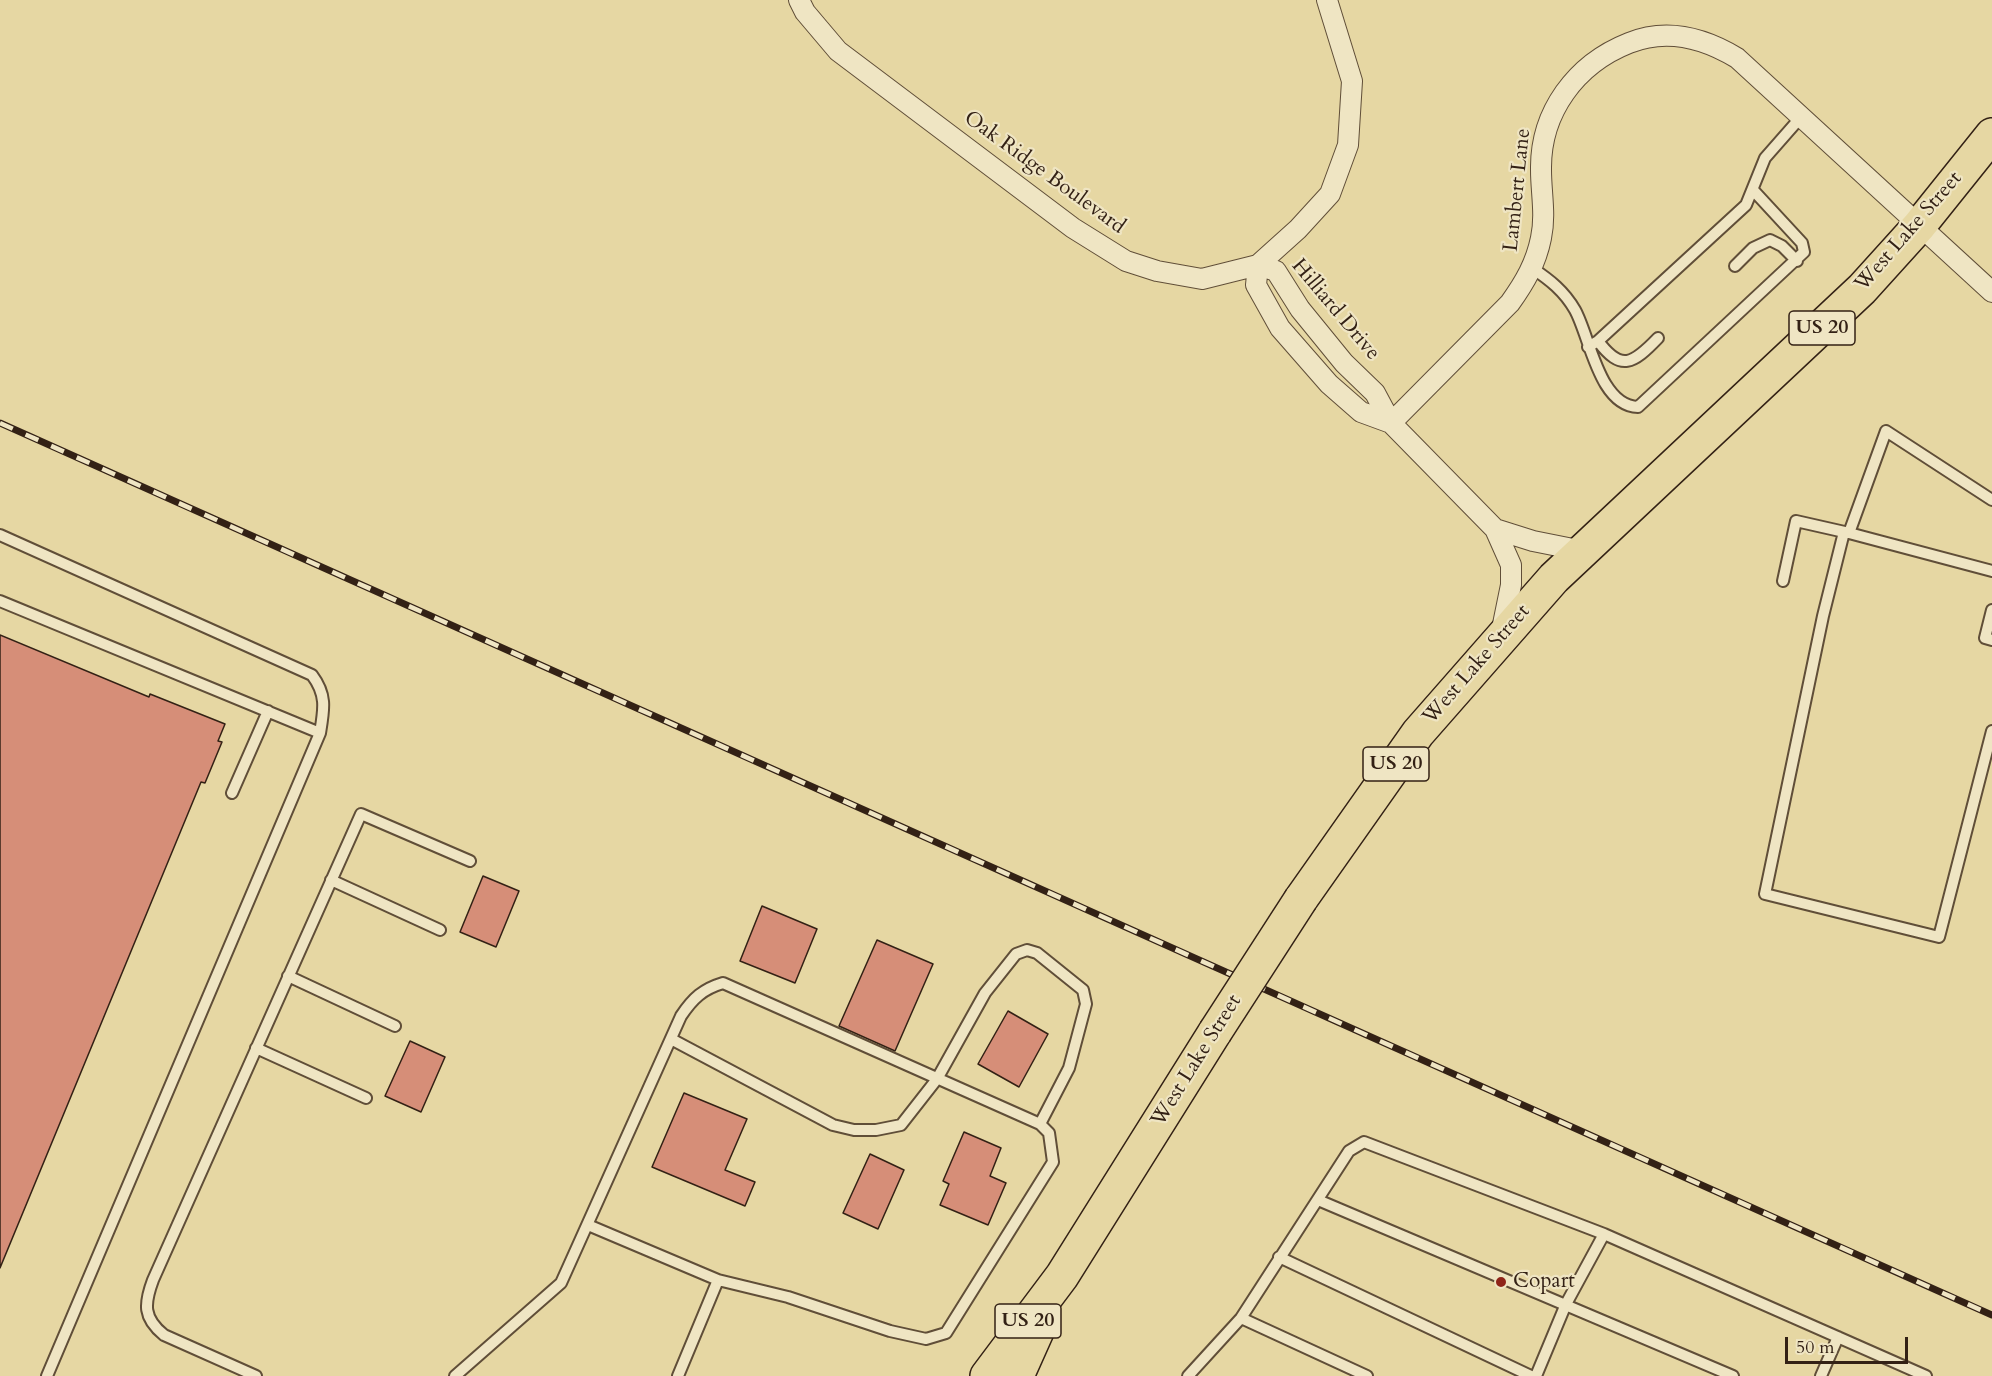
<!DOCTYPE html>
<style>
body{margin:0}
#map{position:relative;width:1992px;height:1376px;overflow:hidden;background:#e6d7a3;font-family:Cardo,serif}
canvas{display:block}
.scale{position:absolute;left:1785px;top:1337px;width:123px;height:27px;box-sizing:border-box;border:3px solid #332115;border-top:0;padding-left:8px;font-size:18px;line-height:21px;white-space:nowrap;color:#332115;-webkit-text-stroke:4px #efe5c3;paint-order:stroke}
</style>
<div id="map">
<canvas width="1992" height="1376"></canvas>
<div class="scale">50 m</div>
</div>
<script>
const c = document.querySelector('canvas').getContext('2d');
c.lineJoin = 'round';
function fill(path, color) { c.fillStyle = color; c.fill(path, 'evenodd'); }
function strokePath(path, color, width, dash) { c.strokeStyle = color; c.lineWidth = width; c.lineCap = dash ? 'butt' : 'round'; c.setLineDash(dash || []); c.stroke(path); }
function write(font, color, halo, rows, align = 'center') {
  c.font = font + ' Cardo,serif'; c.lineWidth = 4.5; c.setLineDash([]); c.textBaseline = 'middle'; c.strokeStyle = halo; c.fillStyle = color; for (const [text, x, y, turn = 0] of rows) {
    c.save(); c.translate(x, y); c.rotate((+turn || 0) * Math.PI / 180); c.textAlign = isNaN(turn) ? turn : align; if (halo) c.strokeText(text, 0, 0); c.fillText(text, 0, 0); c.restore();
  }
}
const building = new Path2D(`
 M0,635L149,697L150,694L225,724L218,741L222,742L205,783L201,782L0,1268Z
 M483,876L519,891L496,947L460,932Z
 M762,906L817,929L795,983L740,961Z
 M877,940L933,964L895,1051L839,1026Z
 M1008,1011L1048,1034L1019,1087L978,1064Z
 M410,1041L445,1057L421,1112L385,1096Z
 M684,1093L747,1119L725,1170L755,1182L745,1206L652,1167Z
 M964,1132L1001,1148L990,1176L1006,1183L988,1225L940,1205L949,1184L943,1181Z
 M870,1154L904,1170L878,1229L843,1213Z`);
const lane = new Path2D(`
 M1735,266L1753,248L1770,240L1782,246L1797,261
 M1532,268C1550,280 1564,291 1575,310C1590,337 1599,406 1638,407L1804,252L1802,243L1753,190
 M1598,341C1621,372 1633,364 1658,338
 M1588,347L1598,341L1746,205L1765,158L1801,117
 M1992,500L1886,431L1849,533L1992,571
 M1844,532L1823,616L1765,894L1939,937L1992,731
 M0,535L312,675C327,695 324,709 320,733L47,1376
 M1783,581L1796,521L1849,533
 M0,601L320,733
 M1992,610L1985,638L1992,640
 M232,793L268,711
 M331,880L440,930
 M288,976L395,1026
 M671,1039L833,1125L854,1130H876L901,1125L937,1079L985,993L1016,954L1027,950L1037,953L1083,990L1086,1004L1069,1068L1040,1124
 M256,1048L366,1098
 M1318,1200L1733,1376
 M588,1225L718,1280
 M1279,1257L1531,1376
 M1241,1318L1367,1376
 M256,1376L164,1335C143,1318 144,1304 153,1280L361,814L470,861
 M455,1376L561,1283L681,1016C693,998 703,989 723,983L1040,1124L1049,1133L1053,1162L946,1333L926,1339L890,1331L788,1297L718,1280L678,1376
 M1188,1376L1241,1318L1349,1151L1364,1142L1604,1234L1926,1376
 M1536,1376L1566,1304L1604,1234
 M1821,1376L1838,1337`);
const street = new Path2D(`
 M799,0L805,12L838,51L1073,228L1126,261L1157,271L1202,279L1258,265L1298,229L1330,194L1348,145L1352,81L1327,0
 M1391,423L1510,303C1525,282 1536,263 1541,238C1546,215 1541,193 1541,170C1540,112 1576,64 1629,43C1666,28 1704,38 1737,58L1992,292
 M1391,423L1361,412L1329,384L1280,328L1256,285L1258,265L1276,271L1300,309L1344,363L1375,393L1391,423L1495,529L1511,565V585L1501,634
 M1495,529L1533,541L1583,551`);
const highway = new Path2D(`
 M1301,899L1418,733L1554,578L1862,289L1919,226L1992,135
 M987,1376L1062,1276L1215,1032
 M1017,1376L1038,1329`);
const rail = new Path2D(`
 M0,423L1992,1315`);
const highwayBridge = new Path2D(`
 M1215,1032L1301,899`);
const markers = [
 [1501,1282,6,"#8f2418"]
];
const shields = [
 [1822,328,66],
 [1396,764,66],
 [1028,1321,66]
];
const shieldNames = [
 ["US 20",1822,328],
 ["US 20",1396,764],
 ["US 20",1028,1321]
];
const streetNames = [
 ["Oak Ridge Boulevard",1044,173,36],
 ["Lambert Lane",1518,190,-84],
 ["West Lake Street",1909,232,-49],
 ["Hilliard Drive",1335,310,50],
 ["West Lake Street",1477,665,-49],
 ["West Lake Street",1197,1061,-58]
];
const poiNames = [
 ["Copart",1513,1282]
];
fill(building, '#d68e78');
strokePath(building, '#332115', 1.5);
strokePath(lane, '#604e38', 14);
strokePath(street, '#604e38', 22);
strokePath(highway, '#332115', 36);
strokePath(lane, '#efe5c3', 10);
strokePath(street, '#efe5c3', 20);
strokePath(highway, '#e6d7a3', 33);
strokePath(rail, '#332115', 7);
strokePath(rail, '#efe5c3', 4.5, [14]);
strokePath(highwayBridge, '#332115', 36, []);
strokePath(highwayBridge, '#e6d7a3', 33);
for (const [x, y, r, color] of markers) { const dot = new Path2D(); dot.arc(x, y, r, 0, 2 * Math.PI); c.fillStyle = color; c.fill(dot); strokePath(dot, '#efe5c3', 2); }
for (const [x, y, w] of shields) { const box = new Path2D(); box.roundRect(x - w / 2, y - 17, w, 34, 4.5); c.fillStyle = '#efe5c3'; c.fill(box); strokePath(box, '#332115', 1.5); }
write('bold 20px', '#332115', null, shieldNames);
write('21px', '#332115', '#efe5c3', streetNames);
write('21px', '#332115', '#efe5c3', poiNames, 'left');
</script>
